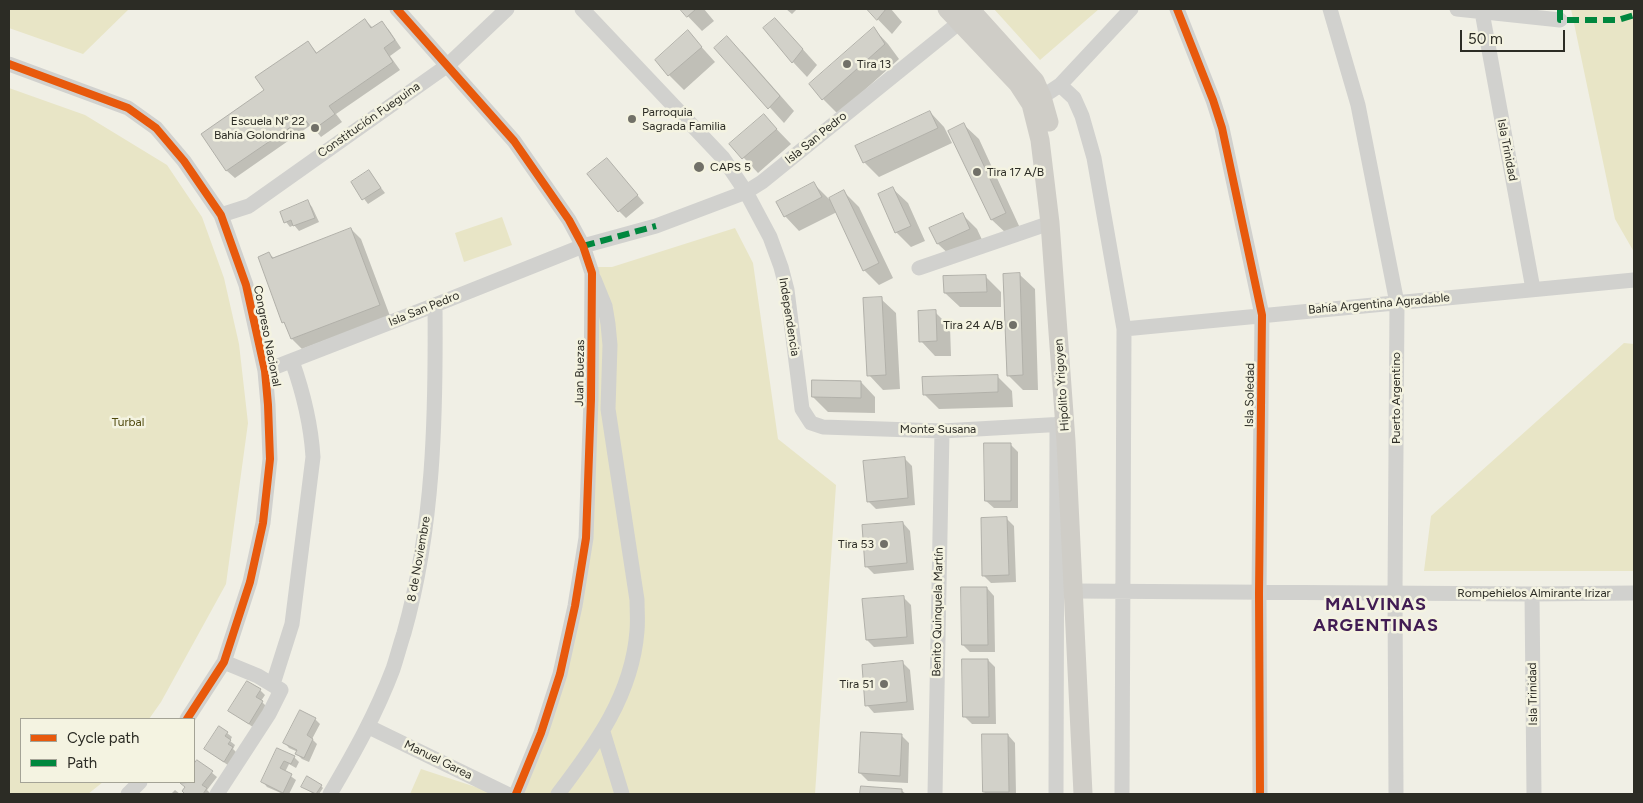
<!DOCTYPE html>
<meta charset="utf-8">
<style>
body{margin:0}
#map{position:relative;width:1643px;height:803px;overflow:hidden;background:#f0efe5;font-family:Figtree,sans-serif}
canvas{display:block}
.frame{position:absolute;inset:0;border:10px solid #2c2c25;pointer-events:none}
.legend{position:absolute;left:20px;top:718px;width:175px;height:65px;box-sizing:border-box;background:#f4f3e1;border:1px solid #a4a396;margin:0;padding:6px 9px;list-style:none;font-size:15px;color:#2c2c25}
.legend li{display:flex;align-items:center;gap:10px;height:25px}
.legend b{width:25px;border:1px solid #a4a396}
.scale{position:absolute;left:1460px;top:30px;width:105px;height:22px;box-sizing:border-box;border:2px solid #2c2c25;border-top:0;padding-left:6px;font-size:15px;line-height:18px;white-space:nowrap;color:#2c2c25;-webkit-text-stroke:4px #f4f3e1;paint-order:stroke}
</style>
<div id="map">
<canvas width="1643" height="803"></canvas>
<div class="frame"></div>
<ul class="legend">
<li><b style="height:6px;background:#e8590c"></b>Cycle path</li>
<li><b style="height:6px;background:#00873e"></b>Path</li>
</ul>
<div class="scale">50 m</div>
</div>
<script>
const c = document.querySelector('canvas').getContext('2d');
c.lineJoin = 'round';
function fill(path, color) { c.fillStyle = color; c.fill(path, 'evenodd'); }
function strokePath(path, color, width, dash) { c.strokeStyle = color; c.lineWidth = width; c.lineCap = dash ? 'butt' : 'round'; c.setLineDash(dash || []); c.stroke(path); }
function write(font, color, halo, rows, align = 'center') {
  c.font = font + ' Figtree,sans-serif'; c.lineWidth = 5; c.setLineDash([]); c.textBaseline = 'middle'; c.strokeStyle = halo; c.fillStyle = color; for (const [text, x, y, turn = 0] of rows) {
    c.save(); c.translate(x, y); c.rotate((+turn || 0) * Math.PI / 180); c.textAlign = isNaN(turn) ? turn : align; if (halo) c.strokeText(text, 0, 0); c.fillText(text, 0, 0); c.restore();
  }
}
const green = new Path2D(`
 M9,9H129L83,54L9,28Z
 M994,9H1099L1040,60Z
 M1571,9H1634V252L1615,219Z
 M9,88L85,115L167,165L202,217L224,278L239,344L248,423L226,584L161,702L149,719H21V782H103L88,794H9Z
 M502,217L512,245L464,262L455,233Z
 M735,228L753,263L778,439L836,485L815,794H518L562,675L588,538L586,267H612Z
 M1624,343L1634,344V571H1424L1431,516Z
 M421,769L497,794H410Z`);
const shadow = new Path2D(`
 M681,9H704L714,21L702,31Z
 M786,9H797L792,14Z
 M868,9H891L902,22L892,34Z
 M365,20L373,28L381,23L389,30L401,48L390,56L400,70L336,114L342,122L321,137L311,125L235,178L227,171L202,134L266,90L308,42L317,53Z
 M874,29L888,44L899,59L838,114L823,99Z
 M688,32L715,62L684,90L669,75Z
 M790,35L817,65L807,77L793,62Z
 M716,48L742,52L794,111L784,123Z
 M930,112L944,127L952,143L879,177L865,163L857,147Z
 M764,116L791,144L758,173L731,144Z
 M964,125L979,139L1020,228L1007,234L992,220Z
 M614,167L644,203L626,218L619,211Z
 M369,172L385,193L368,204L352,183Z
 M814,184L829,199L844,192L859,207L893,278L879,285L864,270L837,212L799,231L785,216Z
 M893,189L908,203L925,241L911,247L896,232Z
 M308,202L312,207L319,222L299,231L294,225L290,227L286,222Z
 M962,214L977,229L984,244L953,258L938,244Z
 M351,229L361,239L390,316L302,349L292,339L287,326L283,322L269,254L274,258Z
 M1020,275L1035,289L1038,390H1023L1008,375Z
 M986,277L1001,292V307H960L945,293Z
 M881,299L896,313L900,389L883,390L869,375Z
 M935,312L950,327L951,356H935L921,341Z
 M997,376L1012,391L1013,407L939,409L924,394Z
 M861,382L875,397V413L828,412L813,397Z
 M1010,444L1018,452V508H994L986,501Z
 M904,458L912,466L915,505L876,509L868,501Z
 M1007,519L1014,526L1016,582L991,583L983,575Z
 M903,523L910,531L914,570L874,574L866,566Z
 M987,588L994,596L995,652H970L963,645Z
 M903,597L911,605L914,644L874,647L867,640Z
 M988,660L995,667L996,724H972L964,716Z
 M903,663L910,670L914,710L874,713L867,705Z
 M260,690L265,695L261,701L267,707L254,728L230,710Z
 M315,719L320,724L312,739L317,744L309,762L302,759L297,754L298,752L289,748L285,743Z
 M227,733L232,737L230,741L235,745L233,749L237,753L229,766L206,749Z
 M1008,735L1015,743L1016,794H986L984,792Z
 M902,736L909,743L908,783L868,781L860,773Z
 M278,749L294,757L299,762L296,768L289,764L285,772L296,780L289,794H283L267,787L263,782Z
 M198,761L217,777L207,790L211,794H186L183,791L186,787L182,782H194V767Z
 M321,786L323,788L319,794H314L303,787Z
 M862,787L901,790L906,794H861Z
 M175,790L180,794H171Z`);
const building = new Path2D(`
 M680,9H696L687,17Z
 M867,9H886L877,20Z
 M775,18L803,49L792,63L763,28Z
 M365,19L371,28L382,21L395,40L384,48L393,62L329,106L335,114L313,130L304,118L226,171L201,134L264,90L255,77L308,41L316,53Z
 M874,27L885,44L822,100L809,84Z
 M688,30L702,47L668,76L655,60Z
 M727,36L780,96L768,109L714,48Z
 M930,111L938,128L863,163L855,146Z
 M764,114L777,129L742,159L729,144Z
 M964,123L1006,213L991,220L948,131Z
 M607,158L638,195L618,212L587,174Z
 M369,170L381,188L362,200L351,182Z
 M814,182L822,197L784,217L776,202Z
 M893,187L911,226L895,233L878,194Z
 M844,190L879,263L863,271L829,198Z
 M308,200L315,218L293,226L291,220L284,223L280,212Z
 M963,213L970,229L937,244L929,228Z
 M351,228L380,305L291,339L284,322L282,323L258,257L269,252L272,258Z
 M1020,273L1023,375L1007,376L1003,274Z
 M986,275L987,292L944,293L943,276Z
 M882,297L886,375L867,376L863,298Z
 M936,310L937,341L919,342L918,311Z
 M998,375V392L923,395L922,377Z
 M812,380L861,381V398L812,397Z
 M984,443H1011V501H985Z
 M905,457L908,498L867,502L863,461Z
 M1007,517L1009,575L982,576L981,518Z
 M903,522L907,563L865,567L862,525Z
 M961,587H987L988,645H962Z
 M904,596L907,637L866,640L862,599Z
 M962,659H988L989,717H963Z
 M903,661L907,702L865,706L862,665Z
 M247,681L261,689L256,697L263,701L249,724L228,711Z
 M300,710L316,718L307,735L313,739L304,758L295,754L297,750L283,743Z
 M219,726L228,732L225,736L231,740L228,744L233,747L224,762L204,749Z
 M861,732L902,734L900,776L859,773Z
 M982,734H1008L1009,792H983Z
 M277,748L295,756L291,764L284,761L280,768L292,774L283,793L261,782Z
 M197,760L213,771L202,785L207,788L203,794H185L182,791L185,787L180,783L194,782V764Z
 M307,776L322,785L316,794L301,787Z
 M861,786L902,789V794H860Z`);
const minor = new Path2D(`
 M397,9L514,141L569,220L583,246L592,273L591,399L586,538L575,606L560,674L541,733L516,794
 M582,9L723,158L746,192L770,237L781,267L787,290L802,409L811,423L823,427L942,431L1065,424
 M1177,9L1213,100L1222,128L1262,315L1259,593L1260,794
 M1330,9L1358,105L1397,303L1395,593L1396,794
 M1457,9L1560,20
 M1482,12L1533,289
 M9,64L128,108L156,128L184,161L221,215L246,285L265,371L268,405L270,459L263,523L250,582L224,662L187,719
 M1060,85L1074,98L1082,116L1094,158L1124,329L1122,794
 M1042,97L1060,85L1131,9
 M221,215L249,206L448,65L507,9
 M919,268L1050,223
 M1124,329L1634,280
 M265,371L435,305L583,246L656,226L746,192L762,182L960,22
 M1074,591L1532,594L1634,593
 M1532,594L1534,794
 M273,684L292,624L313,457C311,424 303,392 292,361
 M369,727L507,794
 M603,732L622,794
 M128,794L140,782
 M217,794L269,714L281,690L258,676L224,662
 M330,794C354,753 376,714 393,669C397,657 400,645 404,633C434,527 436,415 435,305
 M558,794C596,744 632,695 637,631C638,621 637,610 637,600L608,409L610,345L608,324L605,306L594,279
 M935,794L942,431
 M1056,794L1057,424`);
const major = new Path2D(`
 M947,9L1018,84L1031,104L1040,140L1050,223L1066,441L1083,794
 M970,9L1035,81L1042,97L1049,122`);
const quiet = new Path2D(`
 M1560,9V20H1618L1634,15
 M583,246L656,226`);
const cycleway = new Path2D(`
 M397,9L514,141L569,220L583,246L592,273L591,399L586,538L575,606L560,674L541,733L516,794
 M1177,9L1213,100L1222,128L1262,315L1259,593L1260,794
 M9,64L128,108L156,128L184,161L221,215L246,285L265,371L268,405L270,459L263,523L250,582L224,662L187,719`);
const markers = [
 [847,64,5,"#717068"],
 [632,119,5,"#717068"],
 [315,128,5,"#717068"],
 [699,167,6,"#717068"],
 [977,172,5,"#717068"],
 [1013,325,5,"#717068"],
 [884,544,5,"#717068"],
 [884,684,5,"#717068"]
];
const poiNames = [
 ["Tira 13",857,64],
 ["Parroquia",642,112],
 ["Sagrada Familia",642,126],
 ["Escuela Nº 22",305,121,"right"],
 ["Bahía Golondrina",305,135,"right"],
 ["CAPS 5",710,167],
 ["Tira 17 A/B",987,172],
 ["Tira 24 A/B",1003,325,"right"],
 ["Tira 53",874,544,"right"],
 ["Tira 51",874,684,"right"]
];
const streetNames = [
 ["Constitución Fueguina",369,120,-35],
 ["Isla San Pedro",816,138,-39],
 ["Isla Trinidad",1507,150,79],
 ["Bahía Argentina Agradable",1379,304,-5],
 ["Isla San Pedro",424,309,-22],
 ["Independencia",789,317,81],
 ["Congreso Nacional",267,336,79],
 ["Juan Buezas",580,373,-89],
 ["Hipólito Yrigoyen",1062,385,-94],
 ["Isla Soledad",1250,395,-89],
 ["Puerto Argentino",1396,398,-90],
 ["Monte Susana",938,429],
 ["8 de Noviembre",419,559,-80],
 ["Rompehielos Almirante Irizar",1534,593],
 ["Benito Quinquela Martín",938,612,-89],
 ["Isla Trinidad",1533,694,-91],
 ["Manuel Garea",438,760,26]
];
const parkNames = [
 ["Turbal",128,422]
];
const districtNames = [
 ["MALVINAS",1376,605],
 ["ARGENTINAS",1376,626]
];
fill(green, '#e8e5c6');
fill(shadow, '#0003');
fill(building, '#d2d1c9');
strokePath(building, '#b1b0a9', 1);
strokePath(minor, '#d1d1ce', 15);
strokePath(major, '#cfcdc7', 19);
strokePath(quiet, '#00873e', 6, [12, 6]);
strokePath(cycleway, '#e8590c', 8);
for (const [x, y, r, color] of markers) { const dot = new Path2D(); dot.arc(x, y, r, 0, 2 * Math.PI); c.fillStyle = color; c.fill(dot); strokePath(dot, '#f4f3e1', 2); }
write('12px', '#2c2c25', '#f4f3e1', poiNames, 'left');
write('12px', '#2c2c25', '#f4f3e1', streetNames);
write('12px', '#504a0e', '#f4f3e1', parkNames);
c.letterSpacing = '1px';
write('bold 18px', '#411c53', '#f4f3e1', districtNames);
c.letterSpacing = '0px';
</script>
